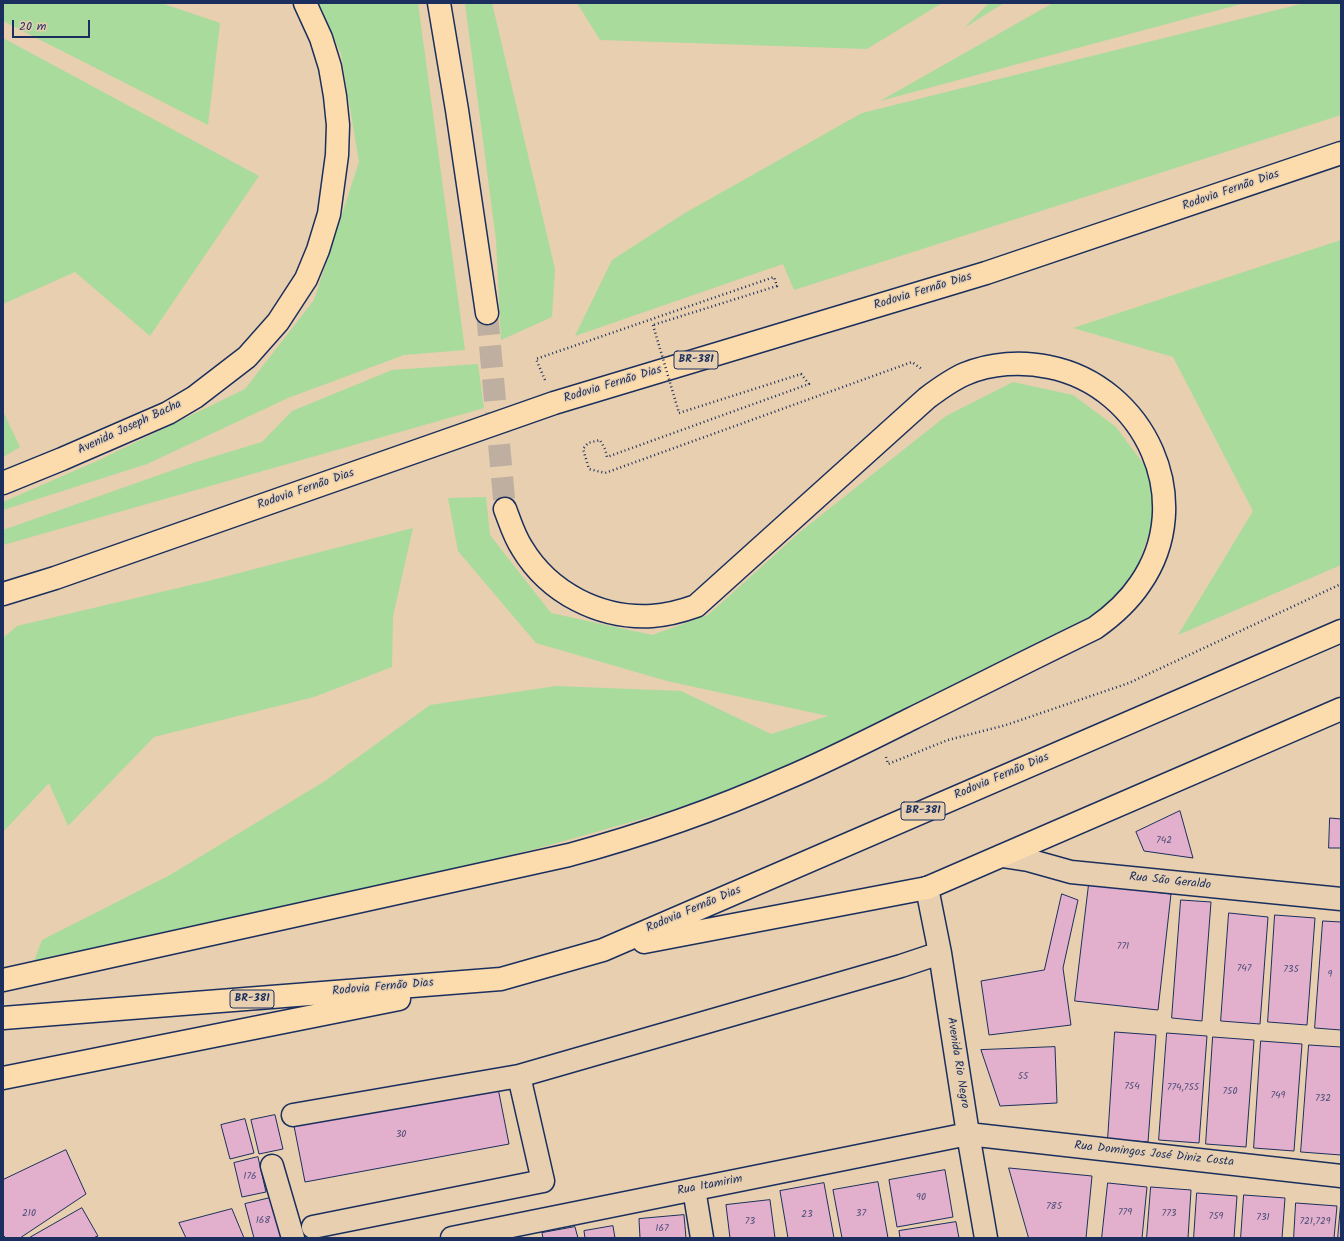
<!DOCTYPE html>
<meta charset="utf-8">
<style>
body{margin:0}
#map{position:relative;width:1344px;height:1241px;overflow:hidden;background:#e7cfb0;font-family:Kalam,sans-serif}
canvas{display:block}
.frame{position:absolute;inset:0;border:4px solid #1b2f5e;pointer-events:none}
.scale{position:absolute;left:12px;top:20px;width:78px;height:18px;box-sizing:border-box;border:2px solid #1b2f5e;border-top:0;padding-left:5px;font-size:12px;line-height:14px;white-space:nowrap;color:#1b2f5e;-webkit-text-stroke:3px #e7cfb0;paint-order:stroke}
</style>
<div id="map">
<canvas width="1344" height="1241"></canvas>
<div class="frame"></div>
<div class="scale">20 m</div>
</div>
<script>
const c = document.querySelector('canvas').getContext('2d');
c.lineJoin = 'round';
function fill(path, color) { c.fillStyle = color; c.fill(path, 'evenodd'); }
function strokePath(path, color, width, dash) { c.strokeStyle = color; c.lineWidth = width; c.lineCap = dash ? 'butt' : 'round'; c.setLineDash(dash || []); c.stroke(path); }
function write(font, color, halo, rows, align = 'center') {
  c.font = font + ' Kalam,sans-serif'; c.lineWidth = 3; c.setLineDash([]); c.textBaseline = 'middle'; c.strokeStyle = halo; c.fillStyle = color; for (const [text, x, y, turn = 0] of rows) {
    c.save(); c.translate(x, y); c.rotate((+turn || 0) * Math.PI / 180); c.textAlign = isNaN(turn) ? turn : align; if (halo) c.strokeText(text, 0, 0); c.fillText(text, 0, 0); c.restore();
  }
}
const green = new Path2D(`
 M3,3H161L220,23L208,125L3,21Z
 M318,3H418L465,350L404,355L288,398L147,464L3,510V502L97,461L245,389L314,300L359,162L341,54Z
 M465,3H492L555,269L552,317L501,340L496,240Z
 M577,3H942L867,49L600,40Z
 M989,3H1004L964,28Z
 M1053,3H1245L880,101Z
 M1305,3H1341V115L794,290L783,264L575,336L612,260L685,213L862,113Z
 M3,38L259,176L150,336L75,272L3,304Z
 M1341,240V565L1178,635L1253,511L1173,357L1073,328Z
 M478,364L484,408L3,545V530L196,462L262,442L292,411L392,370Z
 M1013,382L1073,395L1116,427L1148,470L1154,519L1130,587L1088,619L1020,654L740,791L543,847L29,974L42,940L170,875L325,781L430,705L556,686L681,691L771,734L828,716L667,681L536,643L458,551L448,498L486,497L490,535L551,613L652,635L708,615L800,532L946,416Z
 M3,411L20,447L3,457Z
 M413,528L393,616L392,667L314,697L154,737L68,826L49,783L3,832V638L17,626L212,580Z`);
const building = new Path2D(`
 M1180,811L1193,858L1144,851L1136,832Z
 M1330,818L1341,819V848H1329Z
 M1089,884L1171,894L1158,1010L1075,1001Z
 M1062,894L1078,900L1063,968L1071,1025L989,1035L981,981L1044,970Z
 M1181,900L1211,902L1202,1021L1172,1018Z
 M1229,913L1268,917L1260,1024L1221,1021Z
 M1275,915L1315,918L1307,1025L1268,1022Z
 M1323,921L1341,922V1030L1315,1028Z
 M1115,1032L1156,1035L1148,1142L1108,1139Z
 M1167,1033L1207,1036L1199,1143L1159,1140Z
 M1213,1037L1254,1040L1246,1147L1206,1144Z
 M1261,1041L1302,1044L1294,1151L1254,1148Z
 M1309,1045L1341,1047V1155L1301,1152Z
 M1055,1047L1057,1103L1000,1106L981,1050Z
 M498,1088L509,1144L305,1182L294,1126Z
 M275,1115L283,1149L259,1154L251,1120Z
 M245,1119L254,1153L230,1159L221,1125Z
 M66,1150L86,1194L20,1238H6L3,1235V1180Z
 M258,1157L266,1192L242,1197L234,1163Z
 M1009,1168L1092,1176L1086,1238H1029Z
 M945,1170L953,1217L897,1227L889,1180Z
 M878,1182L888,1238H842L833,1190Z
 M824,1183L834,1238H788L780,1191Z
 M1108,1183L1147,1187L1142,1238H1102Z
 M1151,1187L1191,1190L1188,1238H1147Z
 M1197,1193L1237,1196L1234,1238H1194Z
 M1244,1195L1285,1198L1282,1238H1241Z
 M270,1198L281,1238H254L245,1204Z
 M770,1200L775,1238H730L726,1205Z
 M1341,1201V1238H1338Z
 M1296,1203L1337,1206L1334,1238H1294Z
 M82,1208L98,1236L93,1238H29Z
 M232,1209L244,1238H186L179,1223Z
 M684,1215L686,1238H640L639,1219Z
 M956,1222L959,1238H900L899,1231Z
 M613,1226L615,1238H585L584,1231Z
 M575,1227L578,1238H543L542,1233Z`);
const majorTunnel = new Path2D(`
 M487,313L505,509`);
const path = new Path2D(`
 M545,380L536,359L774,277L777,286L653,325
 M679,413L801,374L809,384L607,457L605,449L600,440L588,443L583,449L589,469L605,473L912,362L923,370
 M886,757L888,764L948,740L1006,725L1129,683L1341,584`);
const minor = new Path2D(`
 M1002,856L1028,860L1071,872L1341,899
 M927,888L940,953L968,1134L986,1238
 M519,1076L901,966L940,953
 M293,1115L519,1076L543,1181L313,1227
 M272,1166L293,1238
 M694,1189L702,1238
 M452,1238L968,1134L1341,1176`);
const major = new Path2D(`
 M439,3L457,110L487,313
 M3,483L62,459L168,413L195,397L247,357L278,322L306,279L318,250L329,214L337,155L338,125L335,96L330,67L321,38L305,3
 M927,888L1341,709
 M3,980L569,855C643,835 715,810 785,779C828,761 869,740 911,719C972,689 1033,658 1095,628C1112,616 1128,602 1140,584C1198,501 1145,386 1049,367C1022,361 991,363 965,374C951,380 939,389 927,398L696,606C682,611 667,615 652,616C600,619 549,593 522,548C514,536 510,522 505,509`);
const highway = new Path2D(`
 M3,594L55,578L554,403L986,273L1341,153
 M644,942L927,888
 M3,1018L501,979L603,950L1341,631
 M3,1078L399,999`);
const pathBridge = new Path2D(`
 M653,325L679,413`);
const numberNames = [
 ["742",1164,841],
 ["771",1123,947],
 ["747",1244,969],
 ["735",1291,970],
 ["9",1330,975],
 ["55",1023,1077],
 ["754",1132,1087],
 ["774,755",1183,1088],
 ["750",1230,1092],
 ["749",1278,1096],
 ["732",1323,1099],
 ["30",401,1135],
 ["176",250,1177],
 ["90",921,1198],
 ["785",1054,1207],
 ["779",1125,1213],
 ["210",29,1214],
 ["37",861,1214],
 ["773",1169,1214],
 ["23",807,1215],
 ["759",1216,1217],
 ["731",1263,1218],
 ["168",263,1221],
 ["73",750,1222],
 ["721,729",1315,1222],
 ["167",662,1229]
];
const shields = [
 [696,360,44],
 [923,811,44],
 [252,999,44]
];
const shieldNames = [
 ["BR-381",696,360],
 ["BR-381",923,811],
 ["BR-381",252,999]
];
const streetNames = [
 ["Rodovia Fernão Dias",1231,191,-19],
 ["Rodovia Fernão Dias",923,292,-17],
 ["Rodovia Fernão Dias",613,385,-17],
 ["Avenida Joseph Bacha",130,428,-25],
 ["Rodovia Fernão Dias",306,490,-19],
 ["Rodovia Fernão Dias",1002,777,-23],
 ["Rua São Geraldo",1170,882,6],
 ["Rodovia Fernão Dias",694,910,-23],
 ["Rodovia Fernão Dias",383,988,-5],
 ["Avenida Rio Negro",957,1063,81],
 ["Rua Domingos José Diniz Costa",1154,1155,6],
 ["Rua Itamirim",710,1186,-11]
];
fill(green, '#a9db9c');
fill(building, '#e2afcc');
strokePath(building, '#1b2f5e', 1);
strokePath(majorTunnel, '#beafa0', 22, [22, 11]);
strokePath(minor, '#1b2f5e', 25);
strokePath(major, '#1b2f5e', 25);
strokePath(highway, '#1b2f5e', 25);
strokePath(path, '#1b2f5e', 2.5, [1, 3]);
strokePath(minor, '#e7cfb0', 22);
strokePath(major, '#fcdcac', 22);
strokePath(highway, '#fcdcac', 22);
strokePath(pathBridge, '#1b2f5e', 2.5, [1, 3]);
write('10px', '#4d4f7a', null, numberNames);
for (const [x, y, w] of shields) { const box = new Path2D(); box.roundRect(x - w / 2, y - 9, w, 18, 3); c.fillStyle = '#e7cfb0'; c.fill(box); strokePath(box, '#1b2f5e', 1); }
write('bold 11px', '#1b2f5e', null, shieldNames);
write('12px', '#1b2f5e', '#e7cfb0', streetNames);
</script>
